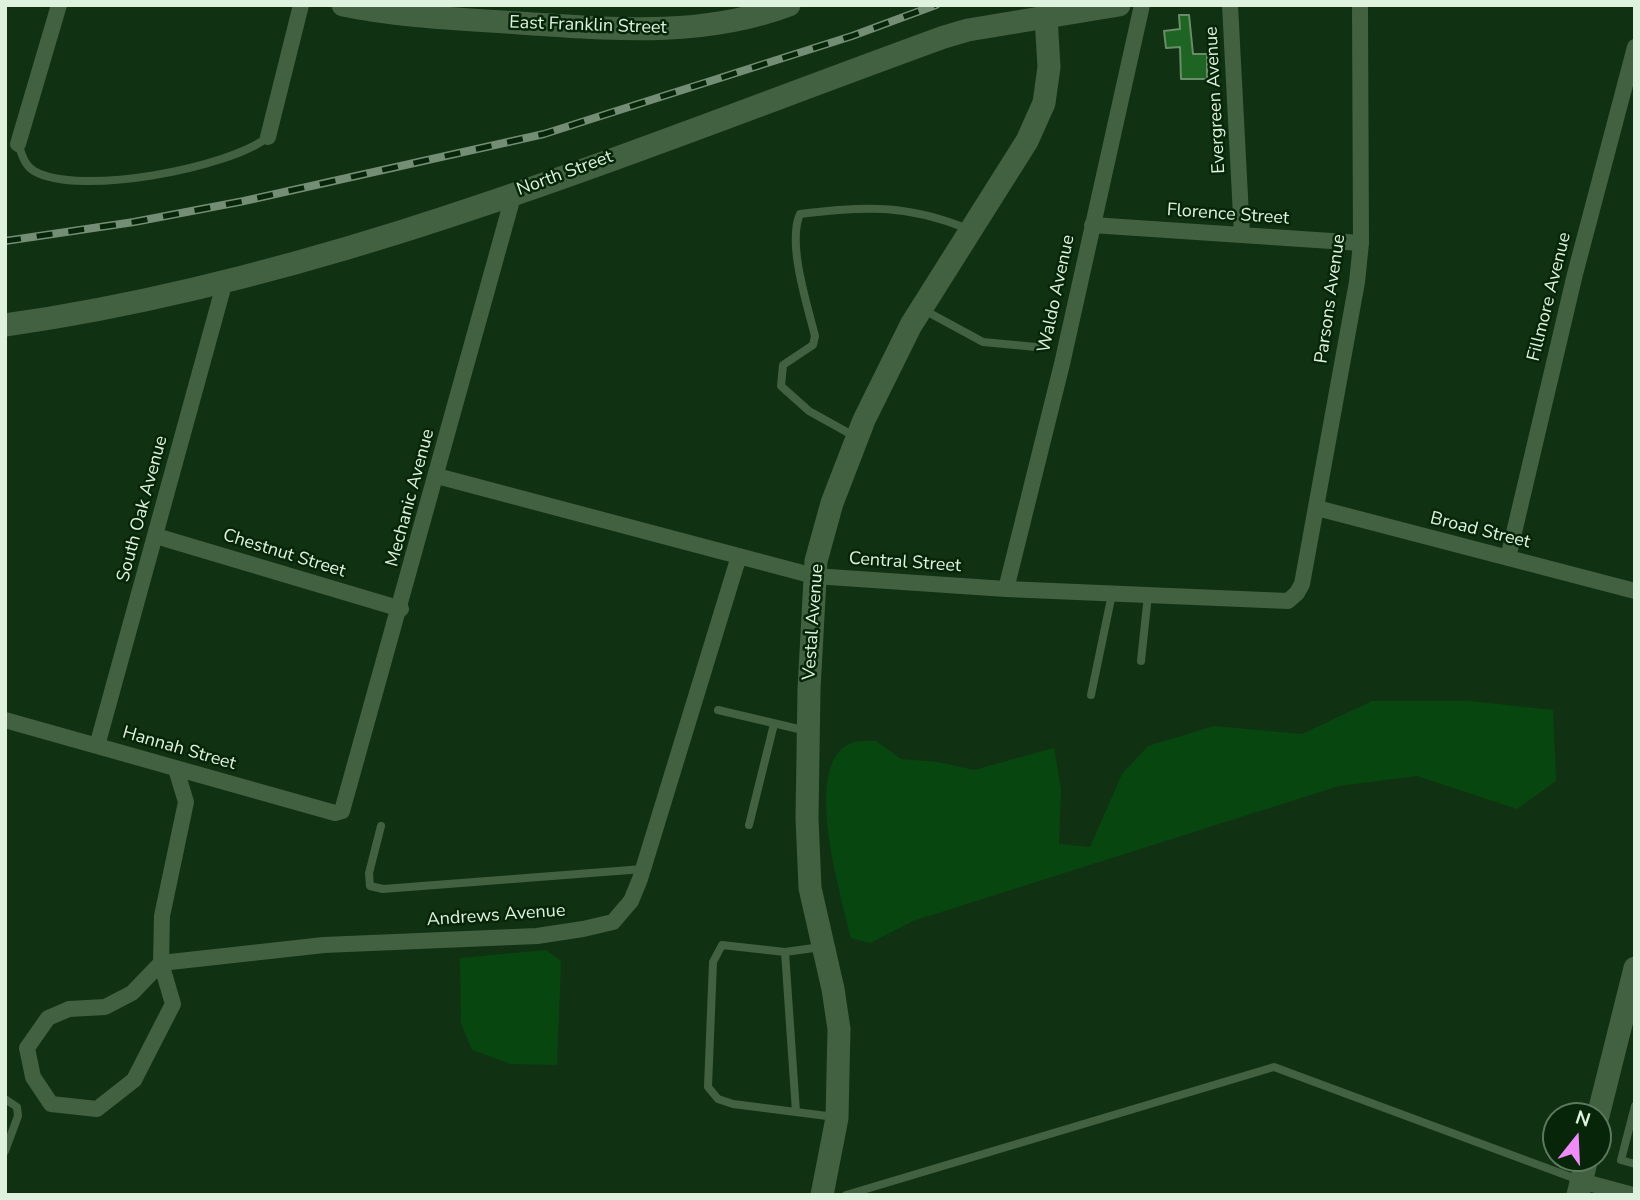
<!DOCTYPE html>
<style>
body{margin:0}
#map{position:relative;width:1640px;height:1200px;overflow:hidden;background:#113113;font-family:"Nunito Sans",sans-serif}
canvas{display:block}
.frame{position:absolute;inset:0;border:7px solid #dff2de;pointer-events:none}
.north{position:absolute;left:1542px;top:1102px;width:70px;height:70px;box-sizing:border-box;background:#072609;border:2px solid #5d785e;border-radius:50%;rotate:18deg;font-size:19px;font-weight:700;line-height:28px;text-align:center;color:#dff2de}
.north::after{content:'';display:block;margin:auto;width:24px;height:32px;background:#ef8bf7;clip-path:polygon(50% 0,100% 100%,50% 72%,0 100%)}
</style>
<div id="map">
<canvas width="1640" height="1200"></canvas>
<div class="frame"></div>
<div class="north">N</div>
</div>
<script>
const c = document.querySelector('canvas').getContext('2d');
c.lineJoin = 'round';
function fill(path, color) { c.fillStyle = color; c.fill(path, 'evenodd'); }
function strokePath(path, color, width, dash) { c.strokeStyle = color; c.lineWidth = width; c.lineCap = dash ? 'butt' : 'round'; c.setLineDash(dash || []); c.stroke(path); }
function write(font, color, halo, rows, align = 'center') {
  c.font = font + ' "Nunito Sans",sans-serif'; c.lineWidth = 5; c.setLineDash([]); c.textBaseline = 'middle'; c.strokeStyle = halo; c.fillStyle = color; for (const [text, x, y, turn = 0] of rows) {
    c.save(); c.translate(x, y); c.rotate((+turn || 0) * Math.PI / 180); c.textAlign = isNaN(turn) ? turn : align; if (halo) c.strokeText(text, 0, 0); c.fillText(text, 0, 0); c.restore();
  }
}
const green = new Path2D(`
 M1372,701H1470L1553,710L1556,781L1517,809L1417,776L1339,786L913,921L870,943L851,938C842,897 801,768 849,744C855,740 868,741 876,741L901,759L938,762L974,770L1054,748L1061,789L1059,844L1090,847L1122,774L1148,746L1214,726L1302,734Z
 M546,950L561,961L557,1065L511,1064L472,1050L461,1023L460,958Z`);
const building = new Path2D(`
 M1179,15H1189L1193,54H1207V79H1181L1180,47L1166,48L1164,31L1180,29Z`);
const lane = new Path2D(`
 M18,144C22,154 24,165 34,171C79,197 229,168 268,137
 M924,310L983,342L1036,347
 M854,436L809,411L781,386L783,365L813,345L815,336C807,304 787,243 800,214C864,206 907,204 968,229
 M1141,661L1148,595
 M1091,695L1112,594
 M718,710L807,731
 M749,825L774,724
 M381,826L369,873L370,886L383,889L643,869
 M821,947L785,952L722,945L713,962L708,1087L718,1099L733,1104L835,1117
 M785,952L796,1112
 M5,1099L17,1107L18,1116L5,1151
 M1635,1106L1621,1160L1635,1164
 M846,1195L1274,1067L1579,1180`);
const street = new Path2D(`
 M1230,5L1242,235
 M268,137L301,5
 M18,144L59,5
 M1092,225L1361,243
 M437,476L814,576L1006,589L1288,601L1297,593L1302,584L1357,282L1361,243L1360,5
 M1317,508L1635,591
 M156,536L401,609
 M1508,558L1575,274L1635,47
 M1006,589L1062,364L1142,5
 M5,720L335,813L342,811L514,193
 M97,746L225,281
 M161,963L324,945L537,936L583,929L613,922L631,901L640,879L739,556
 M161,963L132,993L105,1007L69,1009L48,1018L27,1048L33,1077L51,1104L97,1109L134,1080L173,1004L161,963L162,916L186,802L176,769
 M1581,1181L1633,1195`);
const secondary = new Path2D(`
 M343,5C401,17 460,19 519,23C611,29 701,38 789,5
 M5,325C330,279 638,148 944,37L968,30L1119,5
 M1598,1116L1635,968
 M822,1195L837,1118L839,1029L833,989L810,888L807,818L809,689L816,561L832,503L864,420L911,325L1027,141L1044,103L1049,67L1046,17
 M1578,1195L1587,1158`);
const rail = new Path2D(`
 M5,241L134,222L244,201L544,134L852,36L936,5`);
const streetNames = [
 ["East Franklin Street",588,26,2],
 ["Evergreen Avenue",1216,100,-93],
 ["North Street",565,174,-20],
 ["Florence Street",1228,215,4],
 ["Waldo Avenue",1057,294,-78],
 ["Fillmore Avenue",1550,297,-76],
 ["Parsons Avenue",1331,299,-82],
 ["Mechanic Avenue",411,498,-75],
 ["South Oak Avenue",143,509,-75],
 ["Broad Street",1480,531,14],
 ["Chestnut Street",284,554,17],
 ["Central Street",905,563,4],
 ["Vestal Avenue",814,622,-86],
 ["Hannah Street",179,749,16],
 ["Andrews Avenue",496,916,-4]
];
fill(green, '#07470f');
fill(building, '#1e6423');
strokePath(building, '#6a8c69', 2);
strokePath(lane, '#416141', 8);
strokePath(street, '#416141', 16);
strokePath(secondary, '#416141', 23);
strokePath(rail, '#748e75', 8);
strokePath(rail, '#072609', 5, [16]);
write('18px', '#dff2de', '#072609', streetNames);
</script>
